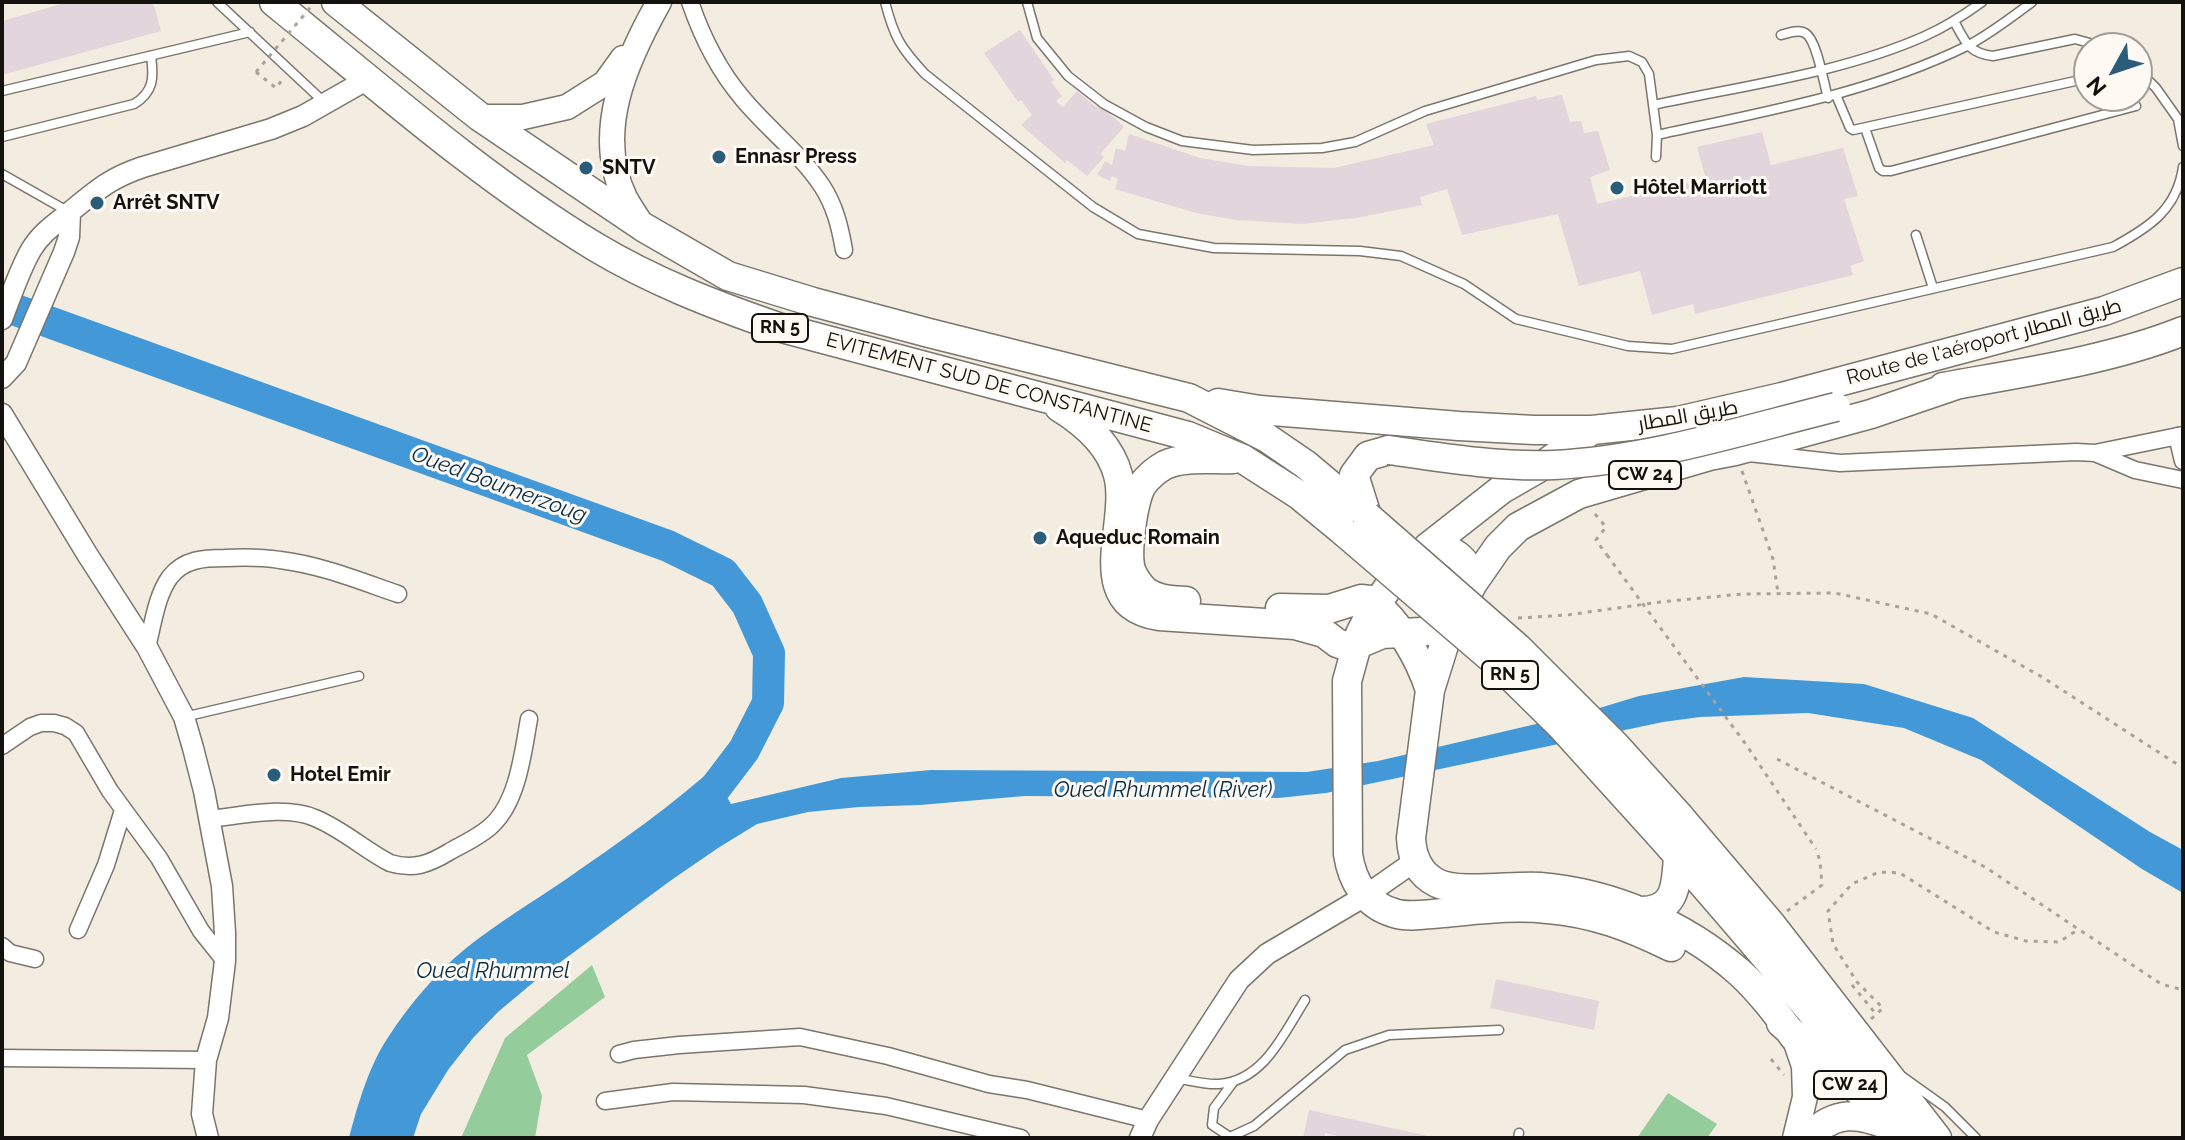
<!DOCTYPE html>
<meta charset="utf-8">
<style>
body{margin:0}
#map{position:relative;width:2185px;height:1140px;overflow:hidden;background:#f3ece1;font-family:Raleway,sans-serif}
canvas{display:block}
.frame{position:absolute;inset:0;border:4px solid #14120e;pointer-events:none}
.north{position:absolute;left:2073px;top:32px;width:80px;height:80px;box-sizing:border-box;background:#fefaf3;border:2px solid #a09d97;border-radius:50%;rotate:230deg;font-size:22px;font-weight:700;line-height:32px;text-align:center;color:#14120e}
.north::after{content:'';display:block;margin:auto;width:28px;height:36px;background:#295d79;clip-path:polygon(50% 0,100% 100%,50% 72%,0 100%)}
</style>
<div id="map">
<canvas width="2185" height="1140"></canvas>
<div class="frame"></div>
<div class="north">N</div>
</div>
<script>
const c = document.querySelector('canvas').getContext('2d');
c.lineJoin = 'round';
function fill(path, color) { c.fillStyle = color; c.fill(path, 'evenodd'); }
function strokePath(path, color, width, dash) { c.strokeStyle = color; c.lineWidth = width; c.lineCap = dash ? 'butt' : 'round'; c.setLineDash(dash || []); c.stroke(path); }
function write(font, color, halo, rows, align = 'center') {
  c.font = font + ' Raleway,Cairo,sans-serif'; c.lineWidth = 6; c.setLineDash([]); c.textBaseline = 'middle'; c.strokeStyle = halo; c.fillStyle = color; for (const [text, x, y, turn = 0] of rows) {
    c.save(); c.translate(x, y); c.rotate((+turn || 0) * Math.PI / 180); c.textAlign = isNaN(turn) ? turn : align; if (halo) c.strokeText(text, 0, 0); c.fillText(text, 0, 0); c.restore();
  }
}
const green = new Path2D(`
 M592,965L605,997L527,1055L542,1096L535,1138H461L505,1038Z
 M1668,1093L1717,1124L1707,1138H1637Z`);
const water = new Path2D(`
 M1744,677L1864,684L1973,718L2150,832L2183,850V893L2142,869L1981,760L1904,728L1808,713L1700,717L1663,722L1326,793L1278,798L1025,796L920,805L859,807L808,812L757,824L718,848L670,881L535,981L498,1012L473,1038L448,1070L421,1114L413,1138H349C358,1104 369,1065 389,1036C409,1005 436,973 465,949C496,924 531,903 565,880C618,843 672,806 720,762L735,778L724,792L731,804L841,778L931,770L1307,772L1378,761L1583,713L1639,696Z`);
const river = new Path2D(`
 M2,305L668,546L723,573L747,604L769,653L768,703L744,750L703,804`);
const building = new Path2D(`
 M68,2H153L161,31L2,75V21Z
 M1020,30L1054,80L1051,82L1062,96L1056,101L1063,107L1077,91L1096,107L1099,104L1124,127L1100,154L1104,157L1087,176L1067,160L1065,163L1021,125L1032,115L1021,100L1018,102L984,53Z
 M1562,95L1570,122L1581,121L1584,133L1598,131L1610,170L1590,177L1597,204L1706,179L1697,147L1762,132L1771,165L1843,148L1858,196L1844,199L1864,261L1850,266L1853,275L1695,314L1693,304L1652,315L1640,271L1579,286L1558,214L1462,235L1447,189L1420,197L1422,205L1356,218L1302,224L1236,220L1196,213L1115,189L1118,179L1112,176L1110,181L1097,175L1105,161L1112,165L1116,148L1125,151L1129,134L1200,158L1248,166L1334,168L1434,145L1426,124L1536,96L1537,100Z
 M1496,979L1599,1001L1594,1030L1490,1008Z
 M1309,1110L1433,1137L1432,1138H1347L1325,1133L1324,1138H1303Z`);
const path = new Path2D(`
 M256,72L276,88L282,80
 M1742,471L1773,559L1778,593
 M1595,514L1606,527L1596,540L1607,555
 M1518,618L1567,615L1660,602L1742,594L1835,593L1931,614L2042,677L2183,768
 M1777,759L1985,867L2161,984L2183,990
 M1787,911L1822,885L1820,861L1816,849
 M1852,985L1876,1014
 M1871,1019L1883,1008L1857,982L1833,944L1828,911L1852,884L1879,872L1900,873L1994,932L2026,941L2059,942L2079,929
 M1771,1059L1784,1075`);
const service = new Path2D(`
 M217,2L325,103
 M885,2C894,37 900,47 925,74L1093,207L1138,234L1214,248L1360,251L1401,256L1464,284L1516,319L1628,346L1672,349L2113,247C2148,228 2177,210 2183,167
 M1027,2L1037,38L1068,76L1104,104L1146,127L1182,141L1253,150L1322,148L1355,142L1425,111L1596,60L1629,56L1642,62L1649,74L1657,135L1656,157
 M1954,21C1965,41 1968,53 1993,56L2075,39L2108,48
 M1781,35C1788,33 1798,29 1805,33C1817,39 1824,85 1828,98
 M2137,69L2156,88L2178,119L2183,146
 M2,91L250,32
 M1836,95L1850,128L1853,130L2089,78
 M1653,105C1741,86 1842,73 1925,36C1945,27 1964,15 1982,2
 M1865,128L1879,168L1883,171H1891L2136,106
 M1657,135C1762,112 1869,94 1967,46C1990,34 2012,17 2032,2
 M2,137L134,104C154,92 154,77 151,56
 M2,174L69,212
 M1916,235L1933,288
 M184,717L359,676
 M1903,1077L1945,1107L1976,1138
 M1175,1078C1189,1080 1204,1085 1219,1084C1264,1081 1284,1033 1305,1000
 M1234,1081L1214,1108L1212,1125L1230,1137L1254,1126L1345,1050L1389,1035L1499,1030
 M1518,1138L1519,1133`);
const minor = new Path2D(`
 M690,2C702,37 719,71 743,99C768,129 801,154 822,186C835,206 840,227 844,250
 M2177,436L2183,461
 M1749,453L1840,463L2076,452L2095,453L2135,470L2183,480
 M2095,453L2183,435
 M147,647C153,625 156,596 170,577C184,559 204,558 225,558C244,557 262,557 280,560C321,565 360,581 398,594
 M2,746L30,727L41,723H54L65,726L76,733L110,791L159,858L201,931L225,961
 M209,819C241,816 285,805 315,818C342,829 365,850 390,863C414,870 429,864 449,852C463,844 481,836 492,825C518,801 523,752 529,719
 M78,930L106,865L123,810
 M2,946L10,953L35,959
 M619,1054L634,1050L679,1045L800,1037L888,1056L989,1084L1027,1090L1148,1120
 M2,1058L206,1060
 M605,1101L673,1092L804,1095L886,1106L1021,1138`);
const tertiary = new Path2D(`
 M2,319C11,296 19,271 31,250C41,233 55,224 70,212C97,190 110,178 143,167L271,129L303,116L368,79
 M2,378L16,363L64,252L69,237L70,213
 M2,414L87,554L147,647L184,717L193,748L204,791L222,886L225,933V961L218,1018L206,1060L202,1114L208,1138
 M1140,1138L1148,1120L1239,980L1267,954L1365,896L1415,861`);
const secondary = new Path2D(`
 M480,117H523L567,107L605,83L623,58
 M642,225C636,216 630,207 625,198C593,132 626,61 659,2
 M1794,1037L1804,1066L1805,1097L1795,1138`);
const trunk = new Path2D(`
 M274,2C378,86 479,176 594,246C652,281 714,305 778,327L1188,436L1243,459L1299,495L1344,532
 M336,2L480,117L643,227L728,276L813,302L929,333L1189,398L1267,438L1305,464L1367,516
 M1943,387C2020,373 2111,360 2183,331
 M1218,403L1260,410L1459,426L1534,430H1592L1678,421L1782,397L2104,311L2183,282
 M1059,407C1085,423 1110,444 1118,475C1131,523 1084,604 1159,616L1295,625L1324,633L1337,643L1346,646L1356,645L1382,634L1421,632L1450,626
 M1592,430L1542,466L1502,489L1428,547L1387,589L1370,614L1360,634L1347,681L1348,854C1352,881 1366,905 1394,913C1409,918 1427,914 1443,913C1478,910 1513,905 1548,909C1595,913 1630,927 1671,947
 M1367,516L1354,475L1368,456L1389,450
 M1428,547C1453,547 1468,559 1473,583
 M1186,601C1172,600 1157,600 1145,591C1139,585 1134,578 1131,570C1126,552 1133,502 1142,485C1148,477 1156,470 1165,465C1185,456 1212,460 1233,459
 M1280,608L1329,609L1361,599L1371,600C1399,622 1419,657 1430,690
 M1680,817L1771,924L1937,1138
 M1659,834C1732,917 1804,1000 1872,1087
 M1641,911C1677,911 1676,884 1678,856
 M1781,1023L1907,1133
 M1794,1037C1777,1014 1760,991 1739,972C1684,924 1612,893 1540,887C1513,885 1459,894 1437,883C1419,874 1412,858 1411,838L1430,690L1450,626L1473,583L1498,547L1518,527L1579,494L1709,456L1735,451L1871,414L1959,384
 M1807,1138C1836,1109 1858,1113 1893,1127`);
const pathBridge = new Path2D(`
 M256,72L315,2
 M1607,555L1747,746L1816,849`);
const trunkBridge = new Path2D(`
 M1389,450C1444,458 1499,467 1554,465C1650,460 1743,430 1836,407
 M1367,516L1518,648L1615,745L1680,817
 M1344,532L1498,664L1562,727L1659,834`);
const markers = [
 [719,157,8,"#295d79"],
 [586,168,8,"#295d79"],
 [1617,188,8,"#295d79"],
 [97,203,8,"#295d79"],
 [1040,538,8,"#295d79"],
 [274,775,8,"#295d79"]
];
const shields = [
 [780,328,56],
 [1645,475,72],
 [1510,675,56],
 [1850,1085,72]
];
const shieldNames = [
 ["RN 5",780,328],
 ["CW 24",1645,475],
 ["RN 5",1510,675],
 ["CW 24",1850,1085]
];
const poiNames = [
 ["Ennasr Press",735,157],
 ["SNTV",602,168],
 ["Hôtel Marriott",1633,188],
 ["Arrêt SNTV",113,203],
 ["Aqueduc Romain",1056,538],
 ["Hotel Emir",290,775]
];
const streetNames = [
 ["Route de l'aéroport طريق المطار",1984,342,-15],
 ["EVITEMENT SUD DE CONSTANTINE",989,383,15],
 ["طريق المطار",1688,416,-10]
];
const waterNames = [
 ["Oued Boumerzoug",499,485,20],
 ["Oued Rhummel (River)",1163,790],
 ["Oued Rhummel",493,971]
];
fill(green, '#94cc9b');
fill(water, '#4399d7');
strokePath(river, '#4399d7', 32);
fill(building, '#e2d5db');
strokePath(service, '#7b756b', 11);
strokePath(minor, '#7b756b', 19);
strokePath(tertiary, '#7b756b', 23);
strokePath(secondary, '#7b756b', 27);
strokePath(trunk, '#7b756b', 31);
strokePath(path, '#a8a29a', 3, [4, 6]);
strokePath(service, '#fff', 8);
strokePath(minor, '#fff', 16);
strokePath(tertiary, '#fff', 20);
strokePath(secondary, '#fff', 24);
strokePath(trunk, '#fff', 28);
strokePath(trunkBridge, '#7b756b', 31, []);
strokePath(pathBridge, '#a8a29a', 3, [4, 6]);
strokePath(trunkBridge, '#fff', 28);
for (const [x, y, r, color] of markers) { const dot = new Path2D(); dot.arc(x, y, r, 0, 2 * Math.PI); c.fillStyle = color; c.fill(dot); strokePath(dot, '#fefaf3', 3); }
for (const [x, y, w] of shields) { const box = new Path2D(); box.roundRect(x - w / 2, y - 14, w, 28, 6); c.fillStyle = '#fefaf3'; c.fill(box); strokePath(box, '#14120e', 2); }
write('bold 18px', '#14120e', null, shieldNames);
write('bold 20px', '#14120e', '#fefaf3', poiNames, 'left');
write('20px', '#14120e', '#fefaf3', streetNames);
write('italic 22px', '#092e47', '#fefaf3', waterNames);
</script>
